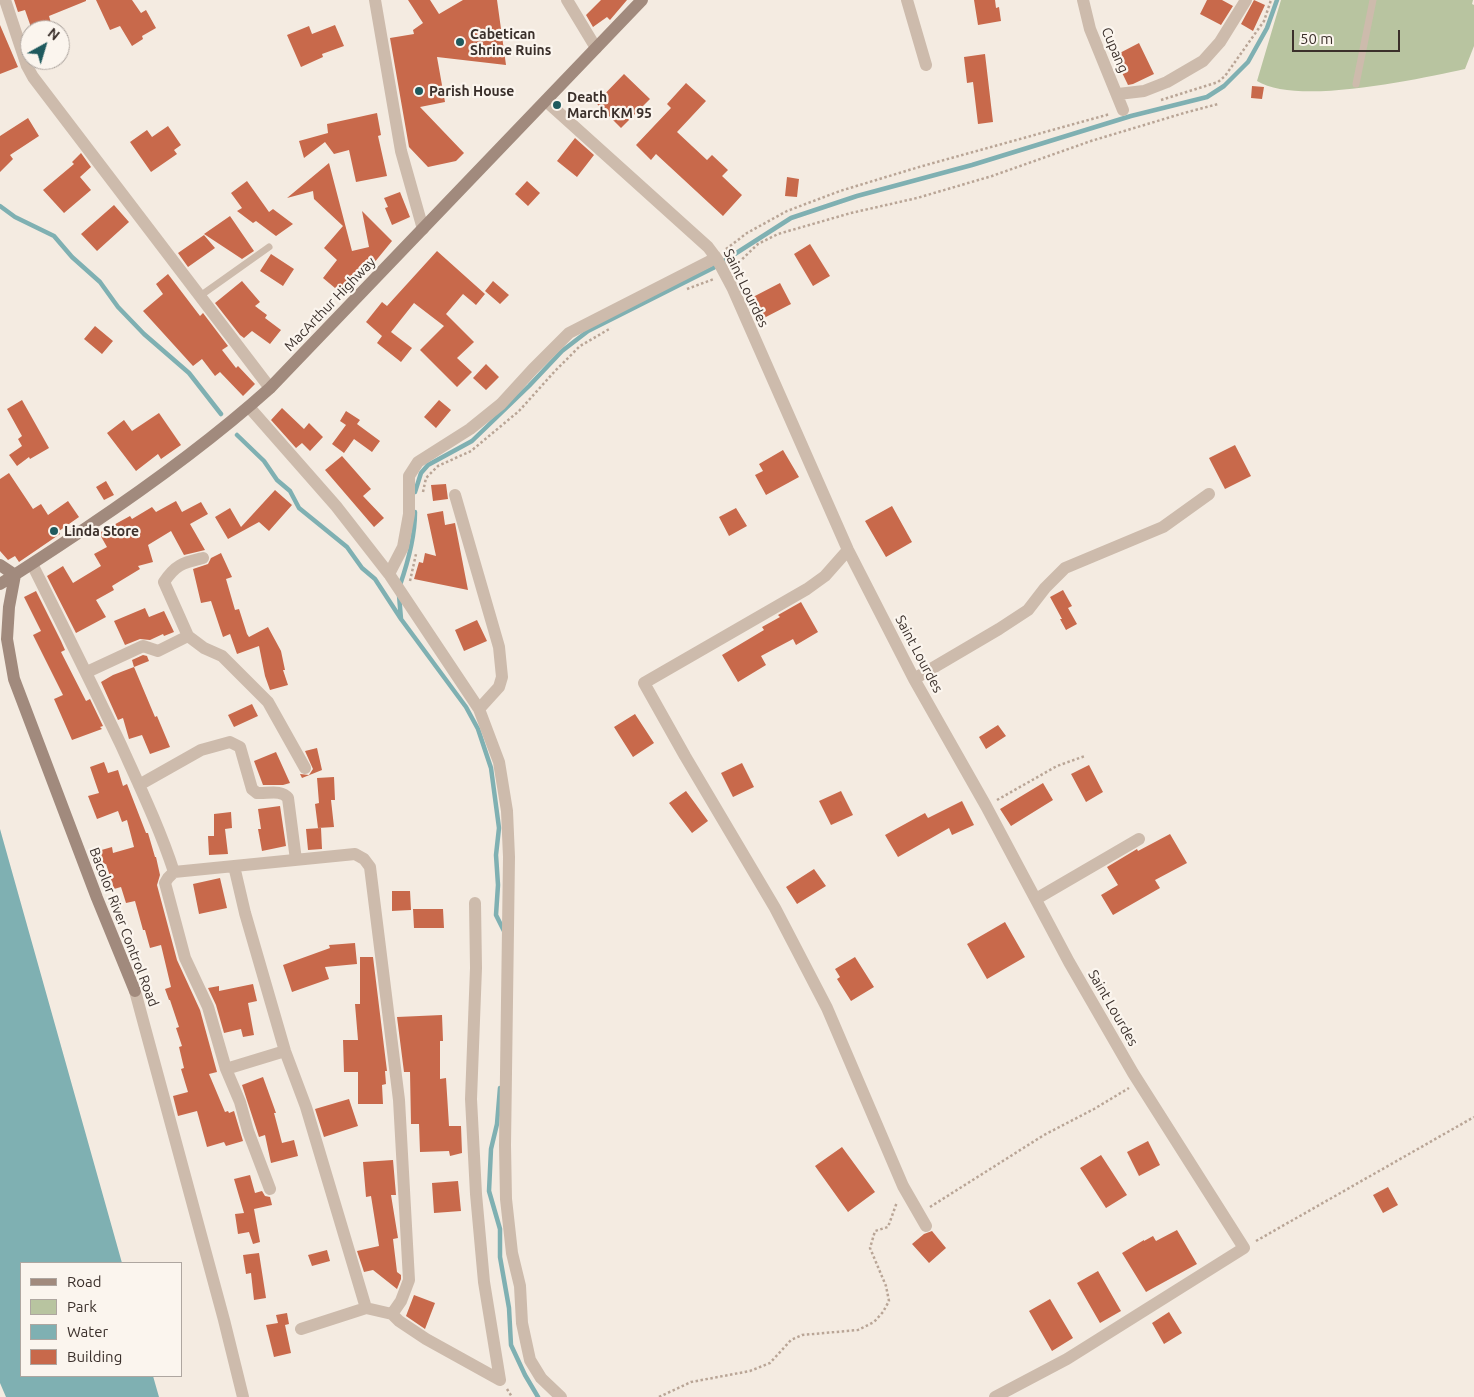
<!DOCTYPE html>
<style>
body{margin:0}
#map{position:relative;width:1474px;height:1397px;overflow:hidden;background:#f4ebe1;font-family:Ubuntu,sans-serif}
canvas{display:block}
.legend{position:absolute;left:20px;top:1262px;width:162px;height:115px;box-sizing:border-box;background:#fbf5ee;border:1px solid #aea6a0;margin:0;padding:6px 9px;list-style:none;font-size:15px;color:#3b302b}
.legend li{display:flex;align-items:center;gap:10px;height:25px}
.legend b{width:25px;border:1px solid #aea6a0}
.north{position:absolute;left:20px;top:20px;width:50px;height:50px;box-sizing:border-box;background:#fbf5ee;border:1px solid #aea6a0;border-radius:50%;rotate:39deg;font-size:14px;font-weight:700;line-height:20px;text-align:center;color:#3b302b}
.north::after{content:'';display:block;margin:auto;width:18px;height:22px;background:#1f5a5e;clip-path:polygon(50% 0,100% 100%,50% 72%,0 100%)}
.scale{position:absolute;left:1292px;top:30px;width:108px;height:22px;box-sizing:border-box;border:2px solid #3b302b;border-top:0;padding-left:6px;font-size:15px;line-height:18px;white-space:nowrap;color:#3b302b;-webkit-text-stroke:4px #fbf5ee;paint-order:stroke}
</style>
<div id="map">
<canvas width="1474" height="1397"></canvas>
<ul class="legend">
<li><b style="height:6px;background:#a18a7d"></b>Road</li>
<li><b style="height:14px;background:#b8c4a0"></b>Park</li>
<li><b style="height:14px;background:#7fb0b2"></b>Water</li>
<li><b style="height:14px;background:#c8694b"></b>Building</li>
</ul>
<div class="north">N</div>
<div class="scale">50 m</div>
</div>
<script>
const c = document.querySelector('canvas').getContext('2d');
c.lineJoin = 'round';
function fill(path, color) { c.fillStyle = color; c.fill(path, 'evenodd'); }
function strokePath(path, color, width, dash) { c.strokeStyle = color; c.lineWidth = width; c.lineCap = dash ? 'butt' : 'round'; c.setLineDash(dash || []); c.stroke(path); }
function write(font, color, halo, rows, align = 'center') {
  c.font = font + ' Ubuntu,sans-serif'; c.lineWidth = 4.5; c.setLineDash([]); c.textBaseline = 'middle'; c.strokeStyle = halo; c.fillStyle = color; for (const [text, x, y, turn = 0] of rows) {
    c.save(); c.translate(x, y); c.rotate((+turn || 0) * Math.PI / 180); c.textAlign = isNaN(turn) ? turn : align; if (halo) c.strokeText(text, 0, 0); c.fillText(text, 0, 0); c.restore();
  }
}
const green = new Path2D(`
 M1281,0H1473L1472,4L1474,5V46L1465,69C1418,79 1297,106 1257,81Z`);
const water = new Path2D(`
 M0,829L122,1263H21V1376H153L159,1397H6L0,1383Z`);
const stream = new Path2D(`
 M0,206L15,217L54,236L72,257L100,282L118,307L144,334L189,373L221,414
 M237,435L264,461L277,480L290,491L299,508L347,547L362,568L375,579L401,619L466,707L478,729L491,768L499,828L496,855L498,885L496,915L504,931
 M415,492L421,473L428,465L472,441L529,386L562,351L588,331L713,268L791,218L857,196L972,165L1131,116L1207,97L1224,86L1248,62L1267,28L1277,0
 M400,585C408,562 415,537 415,512
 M399,595L401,619
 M500,1088L497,1124L491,1149L489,1191L500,1229V1257L509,1308L511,1345L525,1375L538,1397`);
const building = new Path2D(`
 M14,0H86V1L49,16L51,23L32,30L25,10L18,12Z
 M96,0H132L141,13L146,10L156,28L142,36L143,39L132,46L120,26L110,30Z
 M408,0H430L439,14L463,0H497L506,65L437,57L445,102L420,107L464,153L456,161L428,167L409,147L390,38L414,34L413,30L423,23Z
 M601,0H627L610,20L607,17L593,27L586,15Z
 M974,0H995L996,8L999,7L1001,21L978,25Z
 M1207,0H1222L1233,6L1221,25L1200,14Z
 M1254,0L1265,5L1253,31L1241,24Z
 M0,25L18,67L0,74Z
 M335,25L344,46L322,54L323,57L301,67L287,35L309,26L312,34Z
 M1139,43L1154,74L1133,84L1128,85L1114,56Z
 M985,54L993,122L978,124L973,82L967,83L964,57Z
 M624,74L650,99L621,128L596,103Z
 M686,83L706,101L677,132L707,160L712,155L728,170L722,176L742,195L723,216L656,154L651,160L636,145L671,108L667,104Z
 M1252,86L1264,87L1262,99L1251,98Z
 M377,113L381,135L378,136L387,176L356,182L349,150L334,154L325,142L304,158L299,141L328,133L327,124Z
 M28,118L39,136L10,155L13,159L0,172V136Z
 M168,126L181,145L174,150L177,154L151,172L130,142L147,130L152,137Z
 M575,138L594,155L577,177L557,161Z
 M81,153L91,167L80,177L91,190L64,213L43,190L74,164L72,162Z
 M329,163L352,251L369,247L362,211L392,241L360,280L355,276L341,293L323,278L337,260L324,248L343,226L314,199L313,191L287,198Z
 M787,177L799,179L797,197L785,196Z
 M247,181L269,212L273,209L293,224L276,236L256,221L253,223L237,211L242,208L231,193Z
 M527,181L540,193L528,206L515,194Z
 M400,192L410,217L392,225L385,208L388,207L384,198Z
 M114,205L129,222L97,251L81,234Z
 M230,216L254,251L242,259L204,234Z
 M204,235L215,248L188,267L178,253Z
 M810,244L830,276L813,286L794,254Z
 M437,251L485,294L476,305L463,294L446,314L474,342L457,358L472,372L457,387L420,350L444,326L414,303L391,332L412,348L401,362L377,343L382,336L366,322L382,302L387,306Z
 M271,254L294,269L283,286L260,271Z
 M168,274L200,316L203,313L228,346L222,350L236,368L238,366L255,384L243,396L220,372L215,376L202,359L193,366L143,311L163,294L156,284Z
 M242,281L260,302L255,306L267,315L265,318L281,330L270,344L252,331L244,338L240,335L215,303Z
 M493,281L509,295L500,304L485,291Z
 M780,283L791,304L764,318L753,297Z
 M95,326L113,341L102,354L84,339Z
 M486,364L499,377L486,390L473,378Z
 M22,400L49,448L30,459L29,457L17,466L9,455L22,446L18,439L22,436L7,409Z
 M439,400L451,410L436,428L424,417Z
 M282,408L304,429L309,423L323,437L310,451L302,443L296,448L271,420Z
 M346,411L360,420L357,424L380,441L372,452L354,439L344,453L332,444L346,425L340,421Z
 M159,413L181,445L161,459L158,454L136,471L107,433L124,420L132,431Z
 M1235,445L1251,476L1225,489L1209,458Z
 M783,450L799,477L766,495L755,475L763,471L759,464Z
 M342,456L371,489L363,496L384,518L374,527L325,470Z
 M9,473L33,509L41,504L48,515L68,501L79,517L59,531L60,534L19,562L15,556L8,560L0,551V479Z
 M106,481L114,495L104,500L96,487Z
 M446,484L448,499L433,501L431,485Z
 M275,490L292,505L269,531L259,522L228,539L215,517L230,508L241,527Z
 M176,501L182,512L201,502L208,514L190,524L205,550L184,555L171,531L148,545L153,562L138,566L140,569L112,586L114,590L96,600L106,617L76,633L47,576L63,566L73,583L101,566L94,554L107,547L99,533L130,516L132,519L152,507L156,512Z
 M892,506L912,542L886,557L865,521Z
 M736,508L747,526L729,536L719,517Z
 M443,511L445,525L455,523L468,590L414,579L419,562L423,563L425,553L436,556L427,514Z
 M221,553L232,577L226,579L235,610L239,609L247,634L249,637L268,627L281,651L285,670H283L288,685L270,690L265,676L259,646L237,654L230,634L223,637L211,601L201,603L193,569L208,564L211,558Z
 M1063,590L1072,606L1068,608L1077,624L1066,630L1060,619H1062L1050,597Z
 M36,591L61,641L65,650L61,652L86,701L90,699L103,726L100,727L102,729L72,740L54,699L63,695L33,635L41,631L24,597Z
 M801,602L818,632L796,645L793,639L761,656L766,665L738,682L722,655L764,630L762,627L780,617L778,615Z
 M145,608L149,617L164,611L174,632L164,636L163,634L150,640L140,639L125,645L114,621Z
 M477,620L487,641L464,651L455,630Z
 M143,655L147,656L149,661L134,667L132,660Z
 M134,667L155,717L157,716L170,747L150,754L142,735L129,739L123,718L118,720L101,682L113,675Z
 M252,704L258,716L234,727L228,715Z
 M635,714L654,743L633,757L614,727Z
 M998,725L1006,736L986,749L979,737Z
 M317,748L322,770L302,778L300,774L309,775L313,769L305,751Z
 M276,752L290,783L283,785H263L254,761Z
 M104,762L108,773L118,770L123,786L127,784L146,833H148L155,857H156L160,875L157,885L177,960L200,1010L217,1072L209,1074L225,1112L228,1111L229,1113L234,1111L243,1141L226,1146L224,1142L207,1147L197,1111L178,1116L173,1096L188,1092L181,1069L184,1068L179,1047L182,1046L176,1028L179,1027L170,1000H169L165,989L171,987L161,945L150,948L145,930H143L135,901L126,903L121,887L114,889L106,864L102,865L98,851L112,847L113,853L134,847L127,820L122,822L118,811L97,819L88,796L99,793L90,767Z
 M742,763L754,787L733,797L721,773Z
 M1089,765L1103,792L1086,802L1071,774Z
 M334,777L335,800H331L334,827L318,828L315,804L319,803L317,778Z
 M1043,783L1053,800L1011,826L1000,809Z
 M686,791L708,821L692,833L669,803Z
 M841,791L853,815L831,825L819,801Z
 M962,801L974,825L952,835L949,828L898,857L885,835L925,813L928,818Z
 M280,806L286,846L262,851L258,829H261L258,809Z
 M231,812L232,828L225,829L228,854L209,855L208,836H214V814Z
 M321,828L322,849L308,850L306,829Z
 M1170,834L1187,863L1155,880L1160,888L1113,915L1101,895L1118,885L1107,867L1137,849L1138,851Z
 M814,869L826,886L797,904L786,887Z
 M220,878L227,908L199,914L193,884Z
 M392,891H410L411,910L392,911Z
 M413,909H443L444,928H414Z
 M1005,922L1025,957L987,979L967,944Z
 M355,943L357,964L325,967L329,979L292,992L283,965L330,948L329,945Z
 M360,957H373L387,1071H385L386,1084L382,1085L383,1104H358V1072H344L343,1040H358L355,1004H360Z
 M855,957L874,987L851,1001L837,979L840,977L835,969Z
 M253,984L257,1001L248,1003L254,1035L243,1037L241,1029L224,1033L216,1005L208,988L219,986V991Z
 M442,1015L443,1041H440V1079L446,1078L449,1126H461L462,1153L450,1156L449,1151L420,1152L419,1124H411L410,1072H404L397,1017Z
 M263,1077L276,1113H274L282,1143L294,1140L298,1156L271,1163L265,1135L259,1137L242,1085Z
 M349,1099L358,1126L324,1137L315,1109Z
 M1148,1141L1160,1165L1139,1176L1127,1152Z
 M842,1147L875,1192L848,1212L815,1166Z
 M1101,1155L1127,1195L1106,1208L1080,1168Z
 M393,1160L396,1195H391L398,1238L393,1239L397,1272L401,1275V1279L397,1289L373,1270L364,1272L357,1251L379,1246L371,1196L366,1197L363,1162Z
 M250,1175L255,1193L262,1191L265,1196L270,1197L272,1205L254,1209L260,1242L253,1244L249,1232L238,1234L235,1214L244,1213L234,1179Z
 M458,1181L461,1211L434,1213L432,1183Z
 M1388,1187L1398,1205L1383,1213L1373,1195Z
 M1177,1230L1197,1264L1146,1292L1122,1253L1144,1240V1241L1153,1236L1156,1241Z
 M932,1231L946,1248L929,1263L912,1244L924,1234Z
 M327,1250L330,1261L312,1266L308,1255Z
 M259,1253L266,1298L254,1300L251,1273L246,1274L243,1255Z
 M1098,1271L1121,1311L1100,1323L1077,1283Z
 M414,1295L435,1303L425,1329L406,1316Z
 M1050,1299L1073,1338L1052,1351L1029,1311Z
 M1169,1312L1182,1333L1164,1344L1152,1323Z
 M287,1313L289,1324L285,1325L291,1353L274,1357L266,1325L278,1323L276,1315Z`);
const path = new Path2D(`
 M1161,100L1218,82L1225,76L1264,21L1271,0
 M726,249L747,233L787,211L840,191L919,167L1110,114
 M735,266L758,244L778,234L851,213L917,198L992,176L1091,141L1184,113L1218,104
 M687,289L714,279
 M423,492L426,478L438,466L471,451L519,411L555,371L580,346L611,328
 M410,581L416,554
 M997,800L1057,766L1085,756
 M930,1207L1044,1135L1094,1109L1129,1088
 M1256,1241L1474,1117
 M507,1389L512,1397
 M659,1397L691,1382L750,1371L770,1363L791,1340L802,1335L858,1330L874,1322L883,1312L889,1301L886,1286L870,1248L875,1231L888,1227L897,1202`);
const lane = new Path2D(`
 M1356,84L1373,0
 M200,296L269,247`);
const street = new Path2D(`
 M5,0L27,66L33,77L270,388
 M375,0L401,151L423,229
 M567,0L596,48
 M907,0L926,65
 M1083,0L1090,29L1123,110
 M1118,94L1144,91L1167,82L1203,61L1220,42L1246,0
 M546,101L708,247L717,259L733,289L848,550L914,679L986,806L1069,962L1133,1073L1244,1248L1067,1359L995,1397
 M249,407L336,506L389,574L479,709L499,687L502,677L499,647L455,495
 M848,550L825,576L807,589L644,683L685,756L775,908L827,1008L903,1186L926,1226
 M32,564C62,624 92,684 121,745C140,787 160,829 174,872
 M389,574L403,547L409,514V476L418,462L470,429L501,404L533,369L569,333L710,261L715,256
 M188,636L164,582C176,564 183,563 203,558
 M87,672L143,646L158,651L188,636L204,648L222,656L268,702L305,768
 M914,679L999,629L1028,610L1045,588L1065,568L1163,527L1209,494
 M479,709L499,762L507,811L509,857L505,1145L506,1199L512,1253L520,1286L522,1323L530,1360L541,1378L561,1397
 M139,785L201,750L230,742L240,747L252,789L257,793C267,794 281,789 288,798L296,860
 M234,866L245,913L285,1051L306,1107L366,1308
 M1036,899L1139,839
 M475,903L476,968L471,1099L476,1194L484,1282L500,1380
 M135,991L224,1320L243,1397
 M226,1069L285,1051
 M270,1189L248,1131L240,1102L226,1069L208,1007L185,958L165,883L168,878L174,872L355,854L364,859L370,867L399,1100L409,1280L401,1301L392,1314
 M301,1329L366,1308L392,1314L399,1321L426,1339L500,1380`);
const secondary = new Path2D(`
 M0,565L15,575L9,607L7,639L14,679L97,898L135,991
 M0,584C29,566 57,547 86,528C150,485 212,440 270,388L642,0`);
const markers = [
 [460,42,5,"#1f5a5e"],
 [419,91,5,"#1f5a5e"],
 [557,105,5,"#1f5a5e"],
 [54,531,5,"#1f5a5e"]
];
const poiNames = [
 ["Cabetican",470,34],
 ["Shrine Ruins",470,50],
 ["Parish House",429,91],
 ["Death",567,97],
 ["March KM 95",567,113],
 ["Linda Store",64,531]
];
const streetNames = [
 ["Cupang",1115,50,67],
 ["Saint Lourdes",746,288,64],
 ["MacArthur Highway",330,304,-46],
 ["Saint Lourdes",919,654,62],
 ["Bacolor River Control Road",124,927,69],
 ["Saint Lourdes",1113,1008,60]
];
fill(green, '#b8c4a0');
fill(water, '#7fb0b2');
strokePath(stream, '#7fb0b2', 4.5);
fill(building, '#c8694b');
strokePath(path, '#b9a596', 2.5, [2.5, 2.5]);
strokePath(lane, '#cdbbac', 7);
strokePath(street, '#cdbbac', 12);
strokePath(secondary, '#a18a7d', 12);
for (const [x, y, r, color] of markers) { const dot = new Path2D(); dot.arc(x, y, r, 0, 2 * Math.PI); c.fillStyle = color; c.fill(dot); strokePath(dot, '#fbf5ee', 2); }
write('bold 14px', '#3b302b', '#fbf5ee', poiNames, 'left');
write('14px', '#3b302b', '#fbf5ee', streetNames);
</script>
